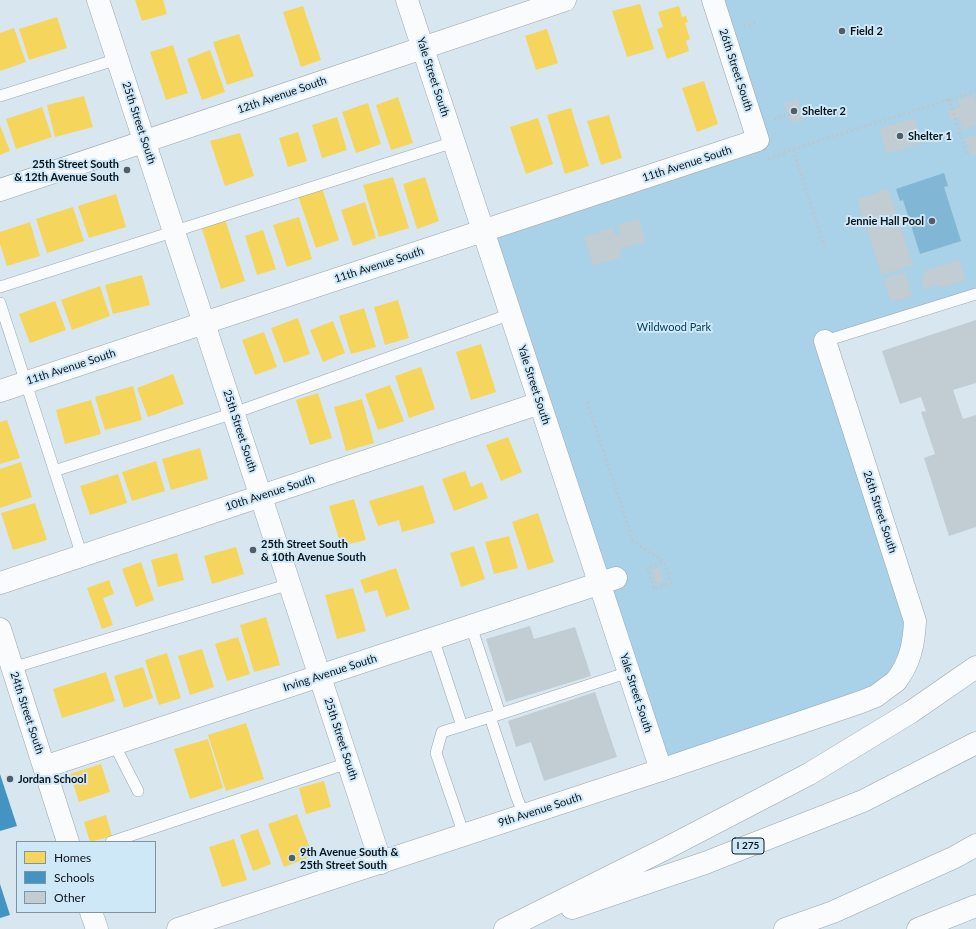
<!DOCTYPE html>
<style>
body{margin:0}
#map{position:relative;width:976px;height:929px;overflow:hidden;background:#d8e6ef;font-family:Lato,sans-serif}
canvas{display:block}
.legend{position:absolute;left:16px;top:841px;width:140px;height:72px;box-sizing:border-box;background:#cfe8f8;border:1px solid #81939f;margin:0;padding:5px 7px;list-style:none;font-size:12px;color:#0b1419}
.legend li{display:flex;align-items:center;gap:8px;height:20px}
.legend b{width:20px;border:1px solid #81939f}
</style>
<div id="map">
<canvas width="976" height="929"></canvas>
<ul class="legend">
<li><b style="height:11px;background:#f6d55c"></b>Homes</li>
<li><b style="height:11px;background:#4393c3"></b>Schools</li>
<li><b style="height:11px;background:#c1ccd3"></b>Other</li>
</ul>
</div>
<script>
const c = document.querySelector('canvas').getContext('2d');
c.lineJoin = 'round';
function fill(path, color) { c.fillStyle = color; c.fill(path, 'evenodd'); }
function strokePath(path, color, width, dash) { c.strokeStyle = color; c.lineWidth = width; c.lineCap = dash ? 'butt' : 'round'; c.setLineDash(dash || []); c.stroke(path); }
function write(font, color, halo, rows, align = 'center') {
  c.font = font + ' Lato,sans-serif'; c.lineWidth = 4; c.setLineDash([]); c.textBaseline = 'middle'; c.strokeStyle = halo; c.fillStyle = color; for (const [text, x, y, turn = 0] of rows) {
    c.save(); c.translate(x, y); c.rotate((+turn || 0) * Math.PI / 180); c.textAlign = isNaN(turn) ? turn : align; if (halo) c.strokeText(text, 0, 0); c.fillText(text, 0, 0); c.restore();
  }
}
const green = new Path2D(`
 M713,0H976V294L825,341L912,611L899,677L661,770L483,230L758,140Z`);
const water = new Path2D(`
 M944,173L948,186L944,187L961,241L920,254L903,200L900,201L896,189Z`);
const homes = new Path2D(`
 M135,0H163L167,14L142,21Z
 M640,4L654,49L627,57L612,11Z
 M303,6L321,60L301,67L283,12Z
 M679,6L682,17L686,16L688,22L685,23L690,39L686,41L689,51L667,59L657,29L663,27L658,12Z
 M57,17L67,48L29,60L19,29Z
 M14,28L26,62L0,71V33Z
 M547,29L558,63L536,70L525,36Z
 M239,34L254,76L227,85L213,42Z
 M173,45L188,93L166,100L150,52Z
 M210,50L225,92L202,100L187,59Z
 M704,81L718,124L697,132L682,88Z
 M84,96L93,127L55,137L47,105Z
 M398,97L413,143L391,150L376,105Z
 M368,103L381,144L356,153L342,112Z
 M42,107L52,137L16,149L6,119Z
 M571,108L589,166L565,174L547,115Z
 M609,115L622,158L601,165L587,121Z
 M337,117L347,150L322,158L312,125Z
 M538,118L553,164L526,174L510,127Z
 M0,125L10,151L0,155Z
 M298,132L307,161L288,167L279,138Z
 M240,133L254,176L225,186L210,141Z
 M393,177L409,228L379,237L363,185Z
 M425,177L439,221L417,229L403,184Z
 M322,188L339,240L316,248L298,196Z
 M116,194L126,227L89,238L78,206Z
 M365,202L376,238L353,246L341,210Z
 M73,207L84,241L47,253L36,219Z
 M299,217L312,259L287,267L273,225Z
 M225,219L245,281L221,289L201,226Z
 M30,222L40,256L7,266L0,244V232Z
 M263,230L276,269L257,275L245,236Z
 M142,275L150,305L113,314L105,285Z
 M100,286L110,316L72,330L61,300Z
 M398,300L409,338L385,345L374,307Z
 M55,301L66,330L30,343L19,314Z
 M364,308L376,347L351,354L339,316Z
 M298,318L310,354L284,363L271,328Z
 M333,321L345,353L323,362L310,330Z
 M264,332L277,367L255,375L242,340Z
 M481,344L496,392L471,400L456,352Z
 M421,367L435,409L409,418L395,376Z
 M173,374L184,404L148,417L137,388Z
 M390,385L404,421L378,430L365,394Z
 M133,386L142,420L105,430L95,397Z
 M318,393L332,438L310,445L296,400Z
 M362,399L374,443L346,451L334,407Z
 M91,400L101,434L65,444L56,410Z
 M7,420L20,458L0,464V422Z
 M508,437L522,472L501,481L486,445Z
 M200,448L208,479L171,490L162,459Z
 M156,461L165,491L132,501L122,472Z
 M21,462L32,497L0,508V469Z
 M465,471L471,487L482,482L488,498L454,511L442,479Z
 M118,474L127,503L90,515L80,486Z
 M423,485L435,523L402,532L399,520L378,526L369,501Z
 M354,499L366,540L341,546L329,506Z
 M35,503L47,540L13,550L1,513Z
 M538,513L554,562L528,570L512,522Z
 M509,536L518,568L494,574L485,542Z
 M474,546L485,579L461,587L450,553Z
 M236,547L244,574L212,584L204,556Z
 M177,553L184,580L158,587L151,560Z
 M141,562L154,600L136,607L122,569Z
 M396,568L410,609L386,617L377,590L365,593L360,580Z
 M109,580L114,594L103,598L113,625L102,629L87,588Z
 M353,588L366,631L337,639L325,595Z
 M266,617L280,665L254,672L240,625Z
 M238,637L250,674L227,681L215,644Z
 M202,649L214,687L190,695L178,656Z
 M167,653L181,698L159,705L145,660Z
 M143,667L153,698L124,708L114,676Z
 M106,672L115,701L62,718L53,689Z
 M246,723L264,779L226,791L208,735Z
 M208,739L223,788L190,799L174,749Z
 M101,764L110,792L79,802L70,774Z
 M324,781L331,807L306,814L299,788Z
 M297,814L313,856L284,867L268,824Z
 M106,815L112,836L90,842L84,822Z
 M258,829L271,864L253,871L240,835Z
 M234,839L247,880L222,887L209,847Z`);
const schools = new Path2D(`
 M0,774L17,826L0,831Z
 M0,884L10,915L0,918Z`);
const building = new Path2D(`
 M974,95L976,102V126L963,130L959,118L950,120L948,111L960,107L957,100Z
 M798,99L804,119L791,123L784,103Z
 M914,118L922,143L887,154L879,129Z
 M976,135V155L971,156L965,138Z
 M888,189L913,265L882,275L857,199Z
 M639,218L646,242L620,249L622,257L593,266L584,237L613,227L615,235L621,233L618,225Z
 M959,260L966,280L940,288L939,285L925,290L921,278L925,277L924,271Z
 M905,272L912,296L891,302L884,279Z
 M976,320V383L953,390L963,419L976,415V527L949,536L924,458L935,454L921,412L926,411L921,397L900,404L882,351Z
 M659,567L664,582L656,584L652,569Z
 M530,626L534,639L575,627L591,676L506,702L486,639Z
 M595,692L617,757L544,781L531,742L516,747L508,721Z`);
const path = new Path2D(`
 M744,26L757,22
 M949,99L967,154
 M774,119L794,113
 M793,150L826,251
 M784,152L976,91
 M768,159L785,154
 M587,402L633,541L664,562L671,583L654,589L647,567L664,562`);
const lane = new Path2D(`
 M0,96L118,59
 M0,287L454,142
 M0,303L82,556
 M825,341L976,294
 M54,471L234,413L511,314
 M471,626L500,714L494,716
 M433,638L462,726
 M12,668L290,584
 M500,714L629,672
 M114,744L138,791
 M464,835L436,753L442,732L490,717L517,798L524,815
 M111,842L348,763`);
const street = new Path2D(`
 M98,0L381,863
 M407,0L661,770
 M0,190L565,0
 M825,341L915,621C914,644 910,663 896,681
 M0,391L204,323L758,140L713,0
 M0,583L540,403
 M0,629L68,842
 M44,767L616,578
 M91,912L97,929`);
const secondary = new Path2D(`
 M178,929L661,770L861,702L876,696L896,681`);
const highway = new Path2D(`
 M572,908L705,863L863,801L976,743
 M505,929L665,849L809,774L911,712L976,667
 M785,929L833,912L955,857L976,845
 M918,929L976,906`);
const markers = [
 [842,31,4,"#535e64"],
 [794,111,4,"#535e64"],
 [900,136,4,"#535e64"],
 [127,170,4,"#535e64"],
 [932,221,4,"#535e64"],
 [253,550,4,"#535e64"],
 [10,779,4,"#535e64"],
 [292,858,4,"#535e64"]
];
const shields = [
 [748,846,32]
];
const shieldNames = [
 ["I 275",748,846]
];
const poiNames = [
 ["Field 2",850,31],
 ["Shelter 2",802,111],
 ["Shelter 1",908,136],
 ["25th Street South",119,164,"right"],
 ["& 12th Avenue South",119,177,"right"],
 ["Jennie Hall Pool",924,221,"right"],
 ["25th Street South",261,544],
 ["& 10th Avenue South",261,557],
 ["Jordan School",18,779],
 ["9th Avenue South &",300,852],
 ["25th Street South",300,865]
];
const streetNames = [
 ["26th Street South",736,70,72],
 ["Yale Street South",433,77,72],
 ["12th Avenue South",282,95,-19],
 ["25th Street South",139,123,72],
 ["11th Avenue South",687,164,-18],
 ["11th Avenue South",379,265,-18],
 ["11th Avenue South",71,367,-18],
 ["Yale Street South",534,385,72],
 ["25th Street South",240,431,72],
 ["10th Avenue South",270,493,-18],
 ["26th Street South",880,512,72],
 ["Irving Avenue South",330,673,-18],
 ["Yale Street South",636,693,72],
 ["24th Street South",27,713,72],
 ["25th Street South",341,739,72],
 ["9th Avenue South",540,810,-18]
];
const parkNames = [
 ["Wildwood Park",674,327]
];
fill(green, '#a9d1e7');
fill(water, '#81b6d4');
fill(homes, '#f6d55c');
fill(schools, '#4393c3');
fill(building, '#c1ccd3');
strokePath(lane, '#9aa5ab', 12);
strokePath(street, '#9aa5ab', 23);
strokePath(secondary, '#9aa5ab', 23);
strokePath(highway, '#9aa5ab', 23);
strokePath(path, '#c0c5c8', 2.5, [2, 3]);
strokePath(lane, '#f9fbfd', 11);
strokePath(street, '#f9fbfd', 22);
strokePath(secondary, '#f9fbfd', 22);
strokePath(highway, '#f9fbfd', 22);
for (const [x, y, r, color] of markers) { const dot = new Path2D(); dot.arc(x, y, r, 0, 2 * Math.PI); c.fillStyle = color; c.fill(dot); strokePath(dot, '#cfe8f8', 1.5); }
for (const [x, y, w] of shields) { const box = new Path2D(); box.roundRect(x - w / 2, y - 8, w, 16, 3); c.fillStyle = '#cfe8f8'; c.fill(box); strokePath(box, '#0b1419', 1); }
write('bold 10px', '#0b1419', null, shieldNames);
write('bold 11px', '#0b1419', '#cfe8f8', poiNames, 'left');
write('11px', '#0b1419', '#cfe8f8', streetNames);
write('11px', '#02405b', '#cfe8f8', parkNames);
</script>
